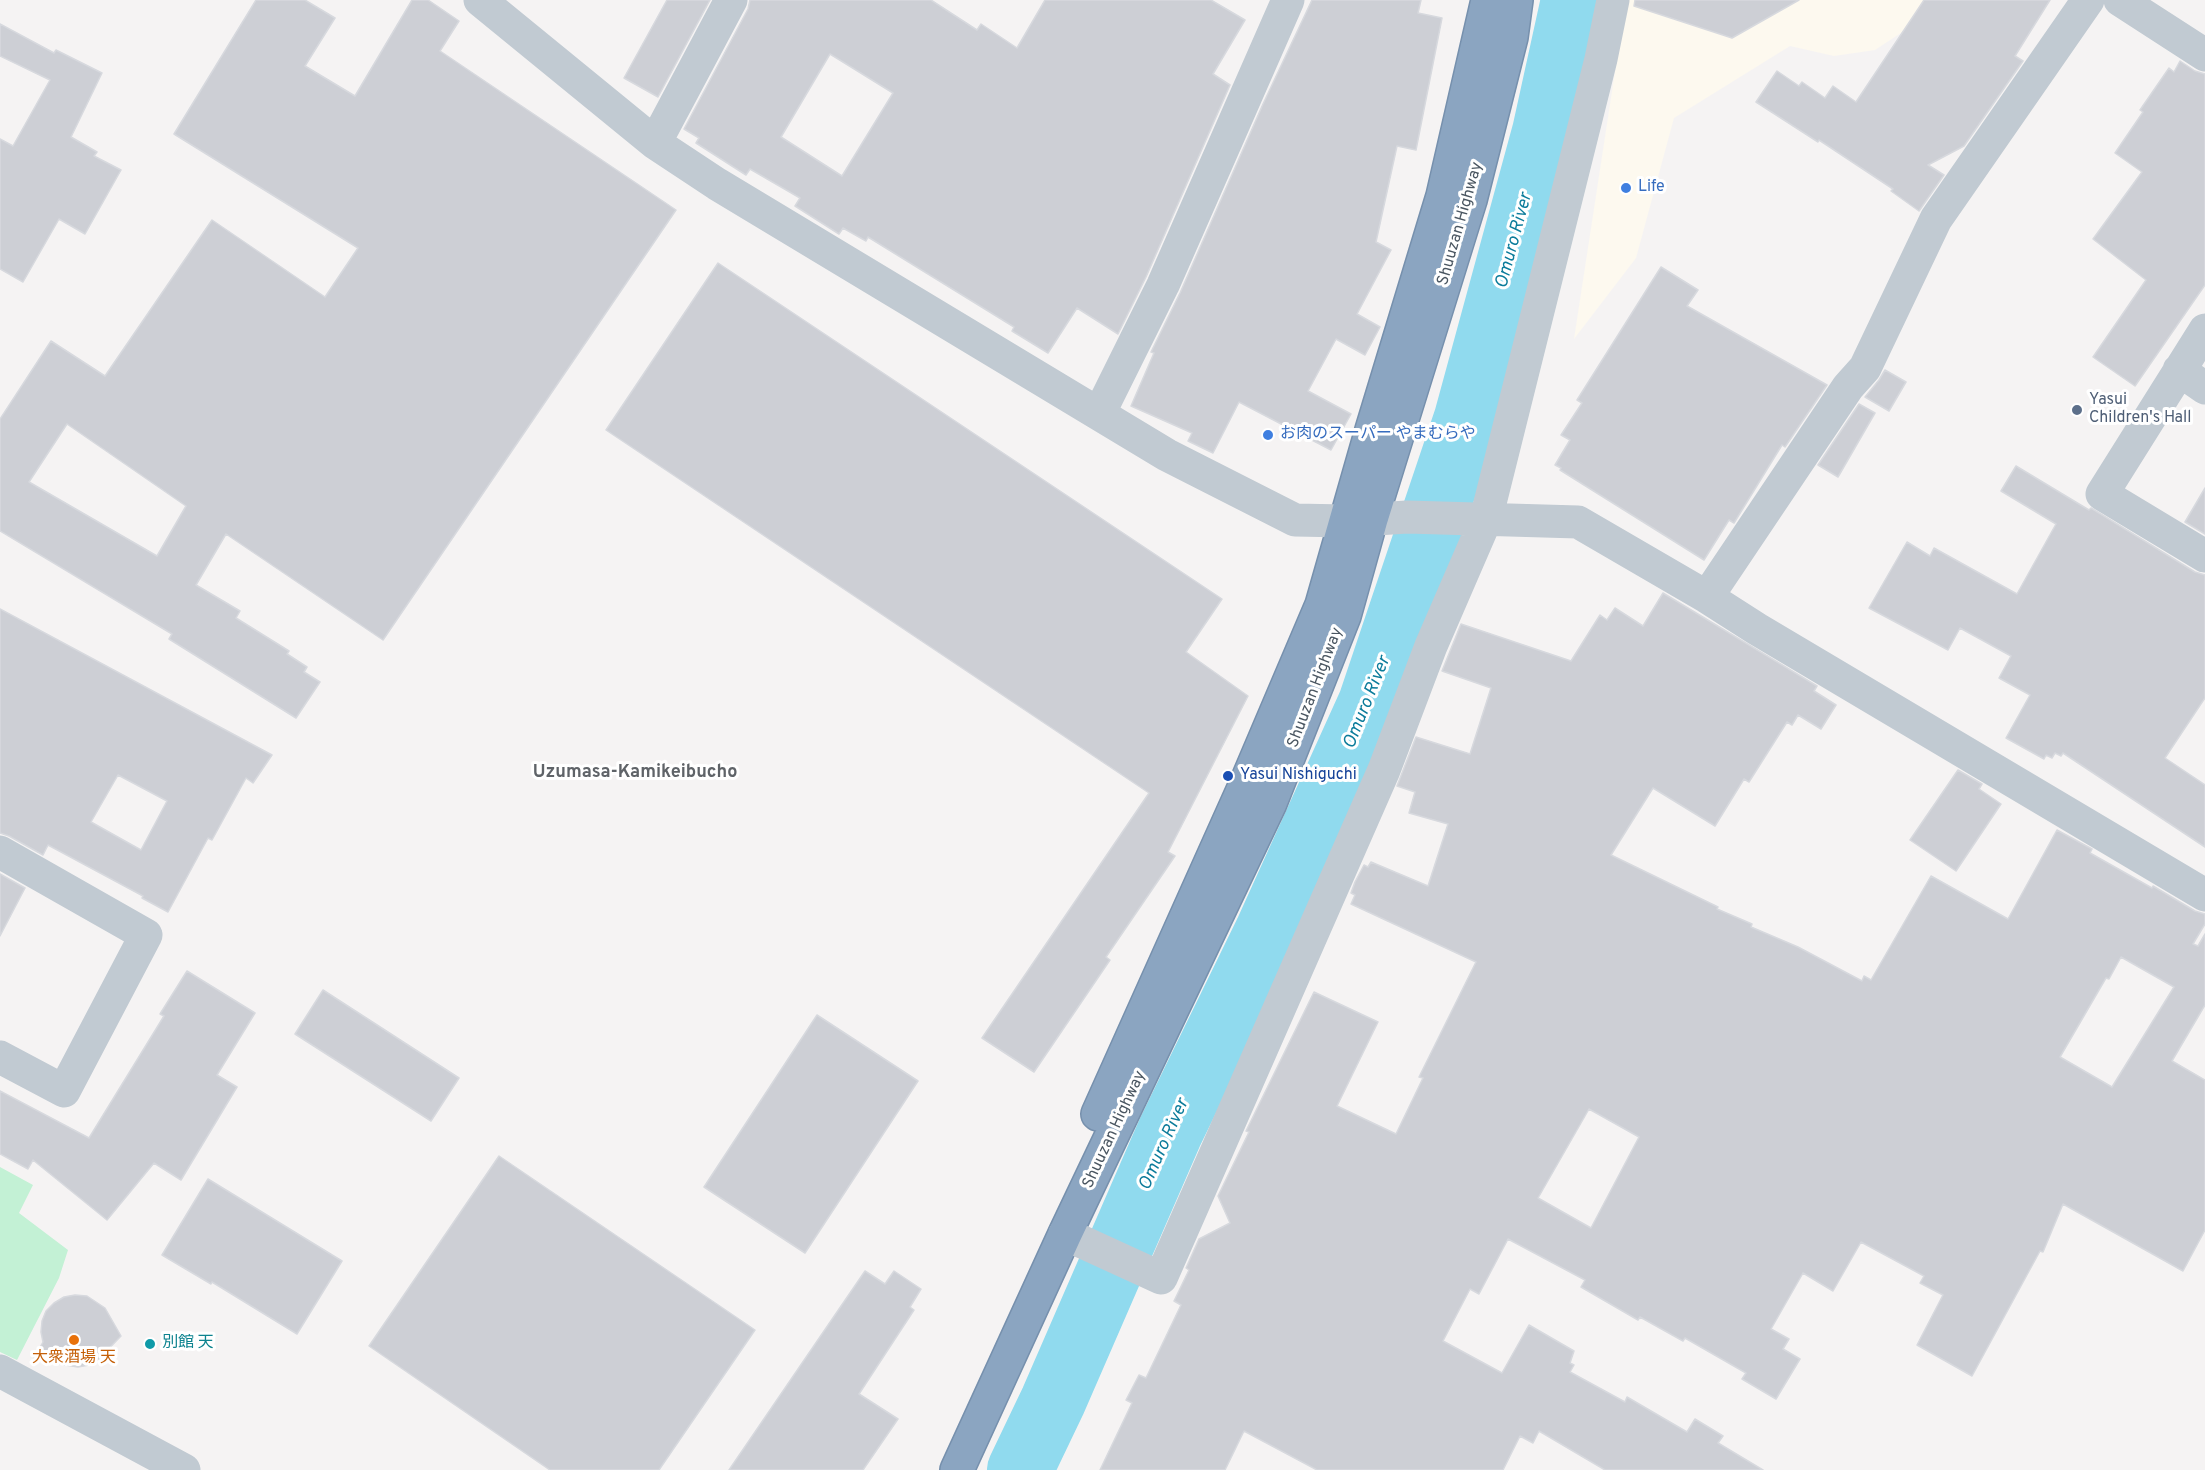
<!DOCTYPE html>
<meta charset="utf-8">
<style>
body{margin:0}
canvas{display:block;background:#f5f3f3}
</style>
<canvas width="2205" height="1470"></canvas>
<script>
const c = document.querySelector('canvas').getContext('2d');
c.lineJoin = 'round';
function fill(path, color) { c.fillStyle = color; c.fill(path, 'evenodd'); }
function strokePath(path, color, width, dash) { c.strokeStyle = color; c.lineWidth = width; c.lineCap = dash ? 'butt' : 'round'; c.setLineDash(dash || []); c.stroke(path); }
function write(font, color, halo, rows, align = 'center') {
  c.font = font + ' Overpass,"Noto Sans JP",sans-serif'; c.lineWidth = 6; c.setLineDash([]); c.textBaseline = 'middle'; c.strokeStyle = halo; c.fillStyle = color; for (const [text, x, y, turn = 0] of rows) {
    c.save(); c.translate(x, y); c.rotate((+turn || 0) * Math.PI / 180); c.textAlign = isNaN(turn) ? turn : align; if (halo) c.strokeText(text, 0, 0); c.fillText(text, 0, 0); c.restore();
  }
}
const commercial = new Path2D(`
 M1626,0H1951L1875,50L1834,56L1790,46L1674,118L1636,258L1574,339Z`);
const green = new Path2D(`
 M0,1167L33,1185L19,1213L68,1250L59,1278L17,1360L0,1352Z`);
const river = new Path2D(`
 M1020,1470L1053,1401L1170,1132L1267,933L1371,703L1467,418L1545,132L1574,0`);
const building = new Path2D(`
 M256,0H305L335,18L305,66L355,96L412,0H428L459,21L440,51L676,210L383,640L226,534L196,585L240,611L236,618L289,651L287,654L307,667L304,672L320,682L296,718L169,639L172,634L0,531V419L51,341L105,376L212,220L325,297L358,248L174,134ZM67,424L186,506L157,556L29,482Z
 M667,0H710L658,97L624,78Z
 M750,0H931L977,30L981,24L1017,48L1045,0H1211L1245,20L1213,74L1230,85L1146,277L1118,334L1077,308L1048,353L1012,331L1014,327L868,237L866,241L843,228L839,234L795,206L800,198L750,169L746,175L696,143L699,138L684,129L748,9ZM830,54L893,93L842,176L781,137Z
 M1312,0H1421L1418,13L1442,18L1416,150L1397,146L1376,242L1391,250L1357,314L1380,327L1365,355L1336,339L1308,391L1351,414L1331,450L1239,402L1213,453L1188,441L1192,433L1131,406L1154,353L1151,352L1180,293L1263,104Z
 M1635,0H1799L1732,38L1634,6Z
 M1924,0H2050L2015,56L2023,61L1964,146L1928,165L1944,175L1919,211L1891,191L1893,189L1819,140L1818,142L1801,131L1756,102L1777,71L1799,86L1802,82L1825,98L1833,86L1856,102Z
 M0,24L54,53L56,50L102,73L71,137L97,152L94,156L121,170L85,234L59,219L23,282L0,269V139L13,146L50,80L0,56Z
 M2180,61L2195,71L2205,74V285L2135,386L2093,357L2146,280L2093,239L2142,172L2115,153L2143,112L2140,110L2169,68L2174,72Z
 M718,263L1222,599L1186,652L1248,696L1168,852L1175,856L1106,957L1110,960L1034,1072L982,1038L1149,793L606,430Z
 M1661,267L1698,290L1687,306L1827,385L1785,447L1782,445L1734,523L1729,520L1704,560L1560,470L1561,468L1555,465L1570,440L1561,435L1582,403L1577,400Z
 M1885,370L1906,382L1889,411L1865,397L1879,380Z
 M1859,404L1875,413L1838,477L1818,465Z
 M2016,466L2089,510L2091,508L2195,572L2205,575V698L2165,758L2205,785V847L2063,753L2061,756L2055,753L2052,758L2046,755L2044,759L2006,738L2030,695L1999,678L2011,656L1960,628L1948,650L1869,608L1907,542L1930,556L1934,548L2017,594L2056,524L2001,491Z
 M2205,488V534L2185,522Z
 M1663,593L1817,686L1814,691L1836,705L1821,729L1798,715L1792,725L1787,722L1749,782L1744,779L1715,826L1653,788L1611,855L1718,907L1717,909L1752,924L1751,927L1798,947L1862,981L1864,976L1871,980L1931,876L2008,919L2057,830L2092,849L2090,853L2152,888L2153,886L2195,911L2205,914V924L2193,944L2198,946L2205,934V1005L2172,1061L2205,1080V1230L2183,1271L2063,1204L2043,1252L2040,1251L1972,1376L1917,1345L1943,1295L1920,1283L1924,1276L1861,1242L1833,1291L1803,1273L1771,1329L1789,1339L1783,1349L1800,1359L1776,1399L1742,1379L1746,1373L1685,1338L1683,1341L1640,1317L1638,1320L1581,1287L1585,1280L1508,1239L1479,1294L1470,1289L1443,1341L1502,1373L1529,1325L1574,1351L1570,1363L1574,1365L1570,1372L1625,1402L1627,1397L1687,1432L1695,1419L1723,1436L1718,1443L1763,1470H1605L1539,1431L1533,1443L1520,1436L1503,1470H1317L1244,1431L1225,1470H1100L1132,1403L1126,1400L1139,1375L1146,1378L1181,1305L1174,1301L1189,1270L1186,1268L1199,1239L1230,1223L1218,1196L1249,1132L1246,1131L1314,992L1378,1022L1337,1106L1396,1134L1423,1078L1419,1077L1476,962L1351,904L1355,895L1351,893L1355,882L1364,865L1368,867L1371,862L1428,886L1448,824L1409,813L1415,792L1397,786L1416,737L1470,754L1491,688L1442,671L1461,624L1571,661L1600,615L1607,620L1615,608L1643,626ZM2121,957L2174,987L2112,1087L2060,1057L2106,978L2109,979ZM1589,1109L1639,1137L1591,1228L1538,1198Z
 M0,609L272,755L253,783L246,778L212,840L208,838L168,912L142,898L143,896L48,845L43,855L9,836L0,833ZM118,775L167,801L141,850L91,822Z
 M1958,770L1982,784L1979,789L2001,804L1956,871L1910,840Z
 M0,874L25,888L0,936Z
 M187,971L255,1013L217,1075L237,1087L181,1180L154,1163L107,1220L33,1160L28,1169L0,1154V1091L89,1138L164,1016L160,1014Z
 M323,990L459,1078L431,1121L295,1034Z
 M817,1015L918,1081L805,1253L704,1187Z
 M499,1156L755,1330L659,1470H550L369,1346Z
 M208,1179L342,1261L297,1334L212,1282L211,1284L162,1255Z
 M865,1271L885,1284L894,1271L921,1289L910,1307L914,1310L859,1394L898,1419L863,1470H729Z
 M75,1295L87,1296L105,1308L121,1336L99,1359L89,1365L78,1367L33,1360L43,1342L41,1332L42,1321L46,1311L54,1303L64,1297Z`);
const minor = new Path2D(`
 M480,0L655,143L717,184L1167,455L1295,520L1346,521L1407,517L1578,522L1707,597L1757,629L2205,895
 M2120,0L2205,55
 M655,143L731,0
 M2205,330L2102,494L2205,556
 M2179,370L2205,388
 M1099,414L1163,285L1288,0
 M1707,597L1848,387L1865,368L1936,219L2088,0
 M0,852L146,935L64,1091L0,1057
 M1065,1234L1161,1278L1384,770L1431,646L1486,519L1601,59L1613,0
 M0,1371L184,1470`);
const highway = new Path2D(`
 M1098,1114L1245,786L1322,605L1372,430L1443,196L1488,0
 M957,1470L1065,1234L1270,803L1344,616L1371,519L1470,200L1511,37L1516,0`);
const markers = [
 [1626,188,6,"#3f7fe0"],
 [2077,410,6,"#5c6f8a"],
 [1268,435,6,"#3f7fe0"],
 [1228,776,6,"#1a4fb4"],
 [74,1340,6,"#e8710a"],
 [150,1344,6,"#0f9aa8"]
];
const shopNames = [
 ["Life",1638,188],
 ["お肉のスーパー やまむらや",1280,435]
];
const streetNames = [
 ["Shuuzan Highway",1461,224,-74],
 ["Shuuzan Highway",1316,688,-69],
 ["Shuuzan Highway",1115,1130,-65]
];
const serviceNames = [
 ["Yasui",2089,401],
 ["Children's Hall",2089,419]
];
const transitNames = [
 ["Yasui Nishiguchi",1240,776]
];
const cultureNames = [
 ["別館 天",162,1344]
];
const foodNames = [
 ["大衆酒場 天",74,1359]
];
const waterNames = [
 ["Omuro River",1515,241,-75],
 ["Omuro River",1368,703,-68],
 ["Omuro River",1165,1145,-66]
];
const neighbourhoodNames = [
 ["Uzumasa-Kamikeibucho",635,773]
];
fill(commercial, '#fdf9ef');
fill(green, '#c3f1d5');
strokePath(river, '#90daee', 66);
fill(building, '#cdcfd5');
strokePath(building, '#d7d9de', 1.5);
strokePath(highway, '#7690ad', 36);
strokePath(minor, '#c1cad2', 33);
strokePath(highway, '#8ba5c1', 33);
for (const [x, y, r, color] of markers) { const dot = new Path2D(); dot.arc(x, y, r, 0, 2 * Math.PI); c.fillStyle = color; c.fill(dot); strokePath(dot, '#fff', 2); }
write('16px', '#366cbe', '#fff', shopNames, 'left');
write('16px', '#4a5661', '#fff', streetNames);
write('16px', '#4e5e75', '#fff', serviceNames, 'left');
write('16px', '#164399', '#fff', transitNames, 'left');
write('16px', '#0d838f', '#fff', cultureNames, 'left');
write('16px', '#c56008', '#fff', foodNames);
write('italic 18px', '#0c7c9b', '#fff', waterNames);
write('bold 18px', '#5f6368', '#fff', neighbourhoodNames);
</script>
